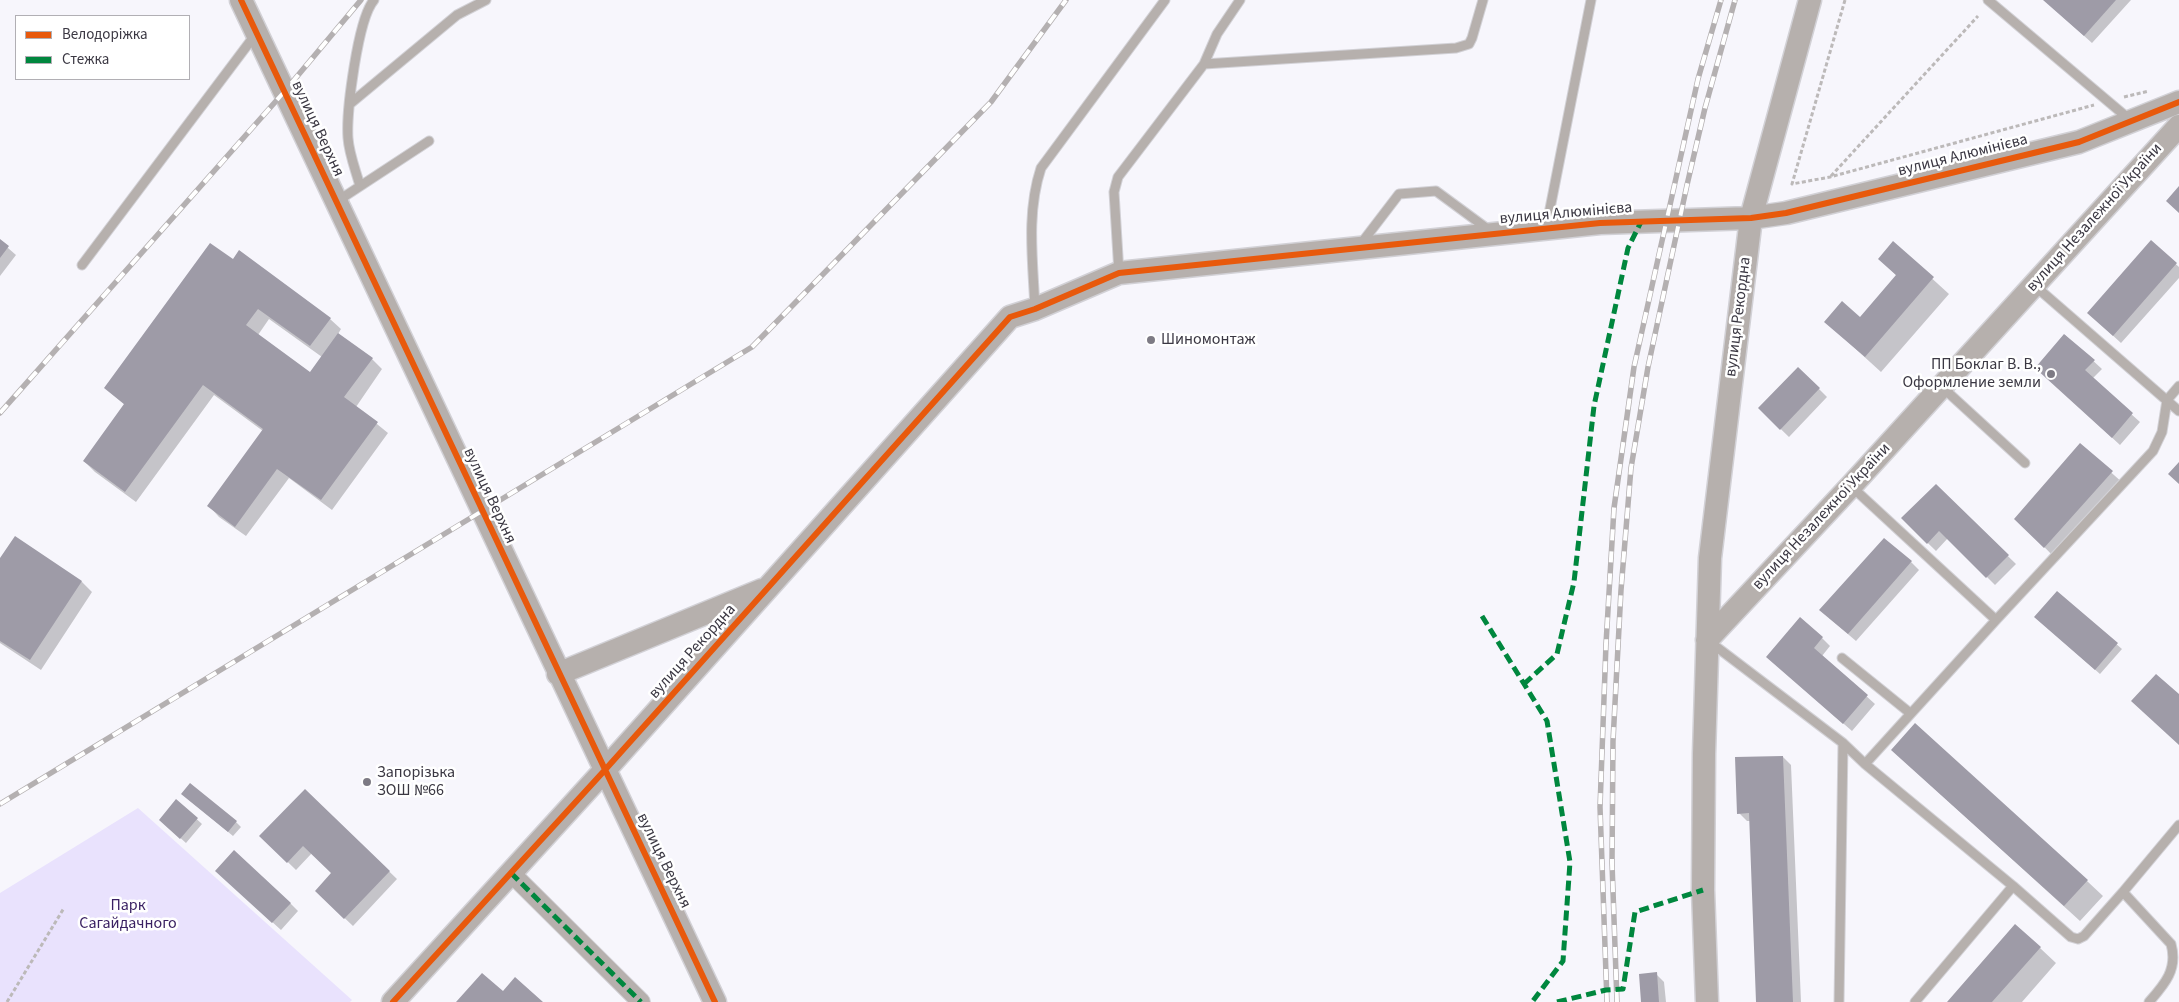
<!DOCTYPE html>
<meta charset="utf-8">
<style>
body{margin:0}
#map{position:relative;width:2179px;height:1002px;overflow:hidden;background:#f7f6fc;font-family:"Source Sans 3",sans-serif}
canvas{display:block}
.legend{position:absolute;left:15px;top:15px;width:175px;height:65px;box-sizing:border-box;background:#fff;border:1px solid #b1afb4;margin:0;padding:6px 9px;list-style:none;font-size:15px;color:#3b3843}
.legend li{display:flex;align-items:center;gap:10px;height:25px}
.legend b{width:25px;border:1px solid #b1afb4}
</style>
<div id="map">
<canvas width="2179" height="1002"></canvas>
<ul class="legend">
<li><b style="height:6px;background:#e8590c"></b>Велодоріжка</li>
<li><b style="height:6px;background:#00873e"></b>Стежка</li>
</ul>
</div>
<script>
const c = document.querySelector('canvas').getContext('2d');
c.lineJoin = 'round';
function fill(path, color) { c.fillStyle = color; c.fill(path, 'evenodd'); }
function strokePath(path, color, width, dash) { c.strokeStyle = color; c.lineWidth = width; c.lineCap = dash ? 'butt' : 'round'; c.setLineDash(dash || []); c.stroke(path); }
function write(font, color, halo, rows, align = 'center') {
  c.font = font + ' "Source Sans 3",sans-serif'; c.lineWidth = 5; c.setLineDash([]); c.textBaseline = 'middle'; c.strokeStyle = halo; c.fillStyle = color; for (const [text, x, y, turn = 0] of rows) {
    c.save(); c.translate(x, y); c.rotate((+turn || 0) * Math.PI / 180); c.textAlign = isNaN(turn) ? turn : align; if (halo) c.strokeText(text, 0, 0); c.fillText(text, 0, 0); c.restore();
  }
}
const green = new Path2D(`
 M138,808L352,1000L350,1002H0V893Z`);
const shadow = new Path2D(`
 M2044,0H2131L2092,43Z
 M0,241L16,255L0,276Z
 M2151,242L2179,267V278L2121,343L2097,321Z
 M1893,243L1949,294L1881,372L1826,322L1861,318L1897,276L1879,259Z
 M233,261L330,319L341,329L338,334L372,359L382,369L356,407L388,433L332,510L289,478L246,536L219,517L209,506L263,431L214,395L136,502L95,472L84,461L125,405L105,388ZM269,319L322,357L310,373L258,335Z
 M2065,335L2102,369L2092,379L2140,422L2120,445L2045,376Z
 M1798,368L1827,397L1789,437L1759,408Z
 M2080,445L2123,483L2055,558L2016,518Z
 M1936,486L2016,564L1995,585L1948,538L1936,551L1902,518Z
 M15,538L82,582L92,592L41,670L0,643V560Z
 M1911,562L1919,570L1856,641L1829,618Z
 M2057,593L2122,649L2100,674L2041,622Z
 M1822,638L1830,646L1822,656L1875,704L1852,731L1767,657Z
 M1892,750L2087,881L2103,896L2080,921Z
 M1783,757L1791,765L1801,1002H1757L1750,821H1747L1739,813Z
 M305,790L397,879L353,926L316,891L333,873L312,853L296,870L261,836Z
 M188,799L236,822L241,827L233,836Z
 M177,801L202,824L186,843L166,825Z
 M225,879L290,903L298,911L281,930Z
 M2040,948L2056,963L2022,1002H1948Z
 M1656,974L1664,982L1666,1002H1642Z`);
const building = new Path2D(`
 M2043,0H2116L2084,36Z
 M2179,186V213L2166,201Z
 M0,239L9,246L0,258Z
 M2151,240L2177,263L2113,336L2087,313Z
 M1893,241L1934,277L1865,357L1824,322L1842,301L1860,317L1896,275L1878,259Z
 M210,243L233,259L239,250L331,318L310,346L258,309L246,325L310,372L338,333L373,358L344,397L378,422L321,500L277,469L235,527L207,506L263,429L203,385L125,492L83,461L124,404L104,388Z
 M2064,334L2095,360L2085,370L2133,413L2112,438L2035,368Z
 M1798,367L1820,388L1780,430L1758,408Z
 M2080,443L2113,471L2044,548L2014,519Z
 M2179,462V484L2168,474Z
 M1936,484L2009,555L1986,578L1939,531L1927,544L1901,518Z
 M15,536L82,581L30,660L0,641V558Z
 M1884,538L1912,561L1848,634L1819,610Z
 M2057,591L2118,643L2095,670L2034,617Z
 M1800,617L1823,637L1814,648L1868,695L1843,724L1766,657Z
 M2156,674L2179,694V745L2131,701Z
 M1915,723L2088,880L2064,906L1891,750Z
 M1783,756L1793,1002H1756L1749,813L1737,814L1735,757Z
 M190,783L237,821L228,832L181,794Z
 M305,789L390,871L344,919L315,891L331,873L303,846L287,863L259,836Z
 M176,799L198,818L180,839L159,820Z
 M234,850L291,903L272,923L215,871Z
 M2015,924L2041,947L1992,1002H1947Z
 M1657,972L1659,1002H1641L1639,974Z
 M482,973L503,991L515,977L543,1002H456Z`);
const path = new Path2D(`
 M1845,0L1792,184L1830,177L2094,105
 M2124,97L2149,91
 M1831,176L1978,16
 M7,1002L64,908`);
const service = new Path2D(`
 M1988,0L2129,119
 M1204,64L1217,34L1240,0
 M351,103L457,15L486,0
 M360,186C356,171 349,154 348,138C346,112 358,18 374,0
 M336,202L429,141
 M1546,229L1591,0
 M1360,245L1399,194L1436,191L1489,230
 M82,265L255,35
 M1119,273L1114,192L1118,177L1204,64L1456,48L1469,44L1472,38L1483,0
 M2034,285L2179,411
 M1035,309C1033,262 1026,213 1041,168L1165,0
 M1942,387L2025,463
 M1852,487L1996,620L2153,451L2162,432L2167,400L2179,386
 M1710,642L1843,743L1865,764L2013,886L2071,937L2078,939L2084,936L2123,892
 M1842,658L1910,713
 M1865,764L1996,620
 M1839,1002L1843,743
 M1915,1002L2013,886
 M2149,1002C2165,984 2178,969 2171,944L2123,892L2179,825`);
const minor = new Path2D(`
 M511,873L641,1002`);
const tertiary = new Path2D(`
 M241,0L715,1002
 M1707,640L1851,486L2179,126
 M558,674L762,590
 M393,1002L604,771L1010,317L1035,309L1119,273L1600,223L1751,218L1786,213L2079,142L2179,102
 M1707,1002L1703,890L1704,754L1710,558L1751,218L1810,0`);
const rail = new Path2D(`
 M0,413L284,92L361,0
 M0,804L752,347L991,102L1066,0
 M1607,1002L1600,807L1606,644L1614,508L1634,367L1698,79L1721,0
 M1617,1002L1612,863L1613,741L1621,590L1631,468L1648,367L1687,185L1705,108L1735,0`);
const quiet = new Path2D(`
 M1482,616L1547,721L1570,862L1563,961L1532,1002
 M1524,684L1557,654L1574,582L1594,406L1628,248L1641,222
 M511,873L641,1002
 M1557,1002L1606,990L1623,989L1635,912L1703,890`);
const cycleway = new Path2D(`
 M241,0L715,1002
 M393,1002L604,771L1010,317L1035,309L1119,273L1600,223L1751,218L1786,213L2079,142L2179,102`);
const markers = [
 [1151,340,5,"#7d7a84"],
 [2051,374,5,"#7d7a84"],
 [367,782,5,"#7d7a84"]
];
const streetNames = [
 ["вулиця Верхня",317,129,65],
 ["вулиця Алюмінієва",1963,156,-14],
 ["вулиця Алюмінієва",1566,214,-5],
 ["вулиця Незалежної України",2095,218,-48],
 ["вулиця Рекордна",1739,317,-83],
 ["вулиця Верхня",489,496,65],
 ["вулиця Незалежної України",1822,517,-47],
 ["вулиця Рекордна",693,652,-48],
 ["вулиця Верхня",663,861,64]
];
const poiNames = [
 ["Шиномонтаж",1161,340],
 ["ПП Боклаг В. В.,",2041,365,"right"],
 ["Оформление земли",2041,383,"right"],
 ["Запорізька",377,773],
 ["ЗОШ №66",377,791]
];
const parkNames = [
 ["Парк",128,906],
 ["Сагайдачного",128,924]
];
fill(green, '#e9e2fd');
fill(shadow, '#0003');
fill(building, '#9e9ba7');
strokePath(service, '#d2d1d6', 11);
strokePath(minor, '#d2d1d6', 20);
strokePath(tertiary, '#d2d1d6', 25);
strokePath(path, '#bcb9b9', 3, [4, 2.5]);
strokePath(service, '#b6b0ad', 9);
strokePath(minor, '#b6b0ad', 18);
strokePath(tertiary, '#b6b0ad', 22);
strokePath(rail, '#b4b0b1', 5.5);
strokePath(rail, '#fff', 4, [11]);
strokePath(quiet, '#00873e', 5, [10, 5]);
strokePath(cycleway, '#e8590c', 6);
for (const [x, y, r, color] of markers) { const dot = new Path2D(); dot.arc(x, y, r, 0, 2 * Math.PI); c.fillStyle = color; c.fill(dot); strokePath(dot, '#fff', 2); }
write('16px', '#3b3843', '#fff', streetNames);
write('16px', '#3b3843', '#fff', poiNames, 'left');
write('16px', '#3a2163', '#fff', parkNames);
</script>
